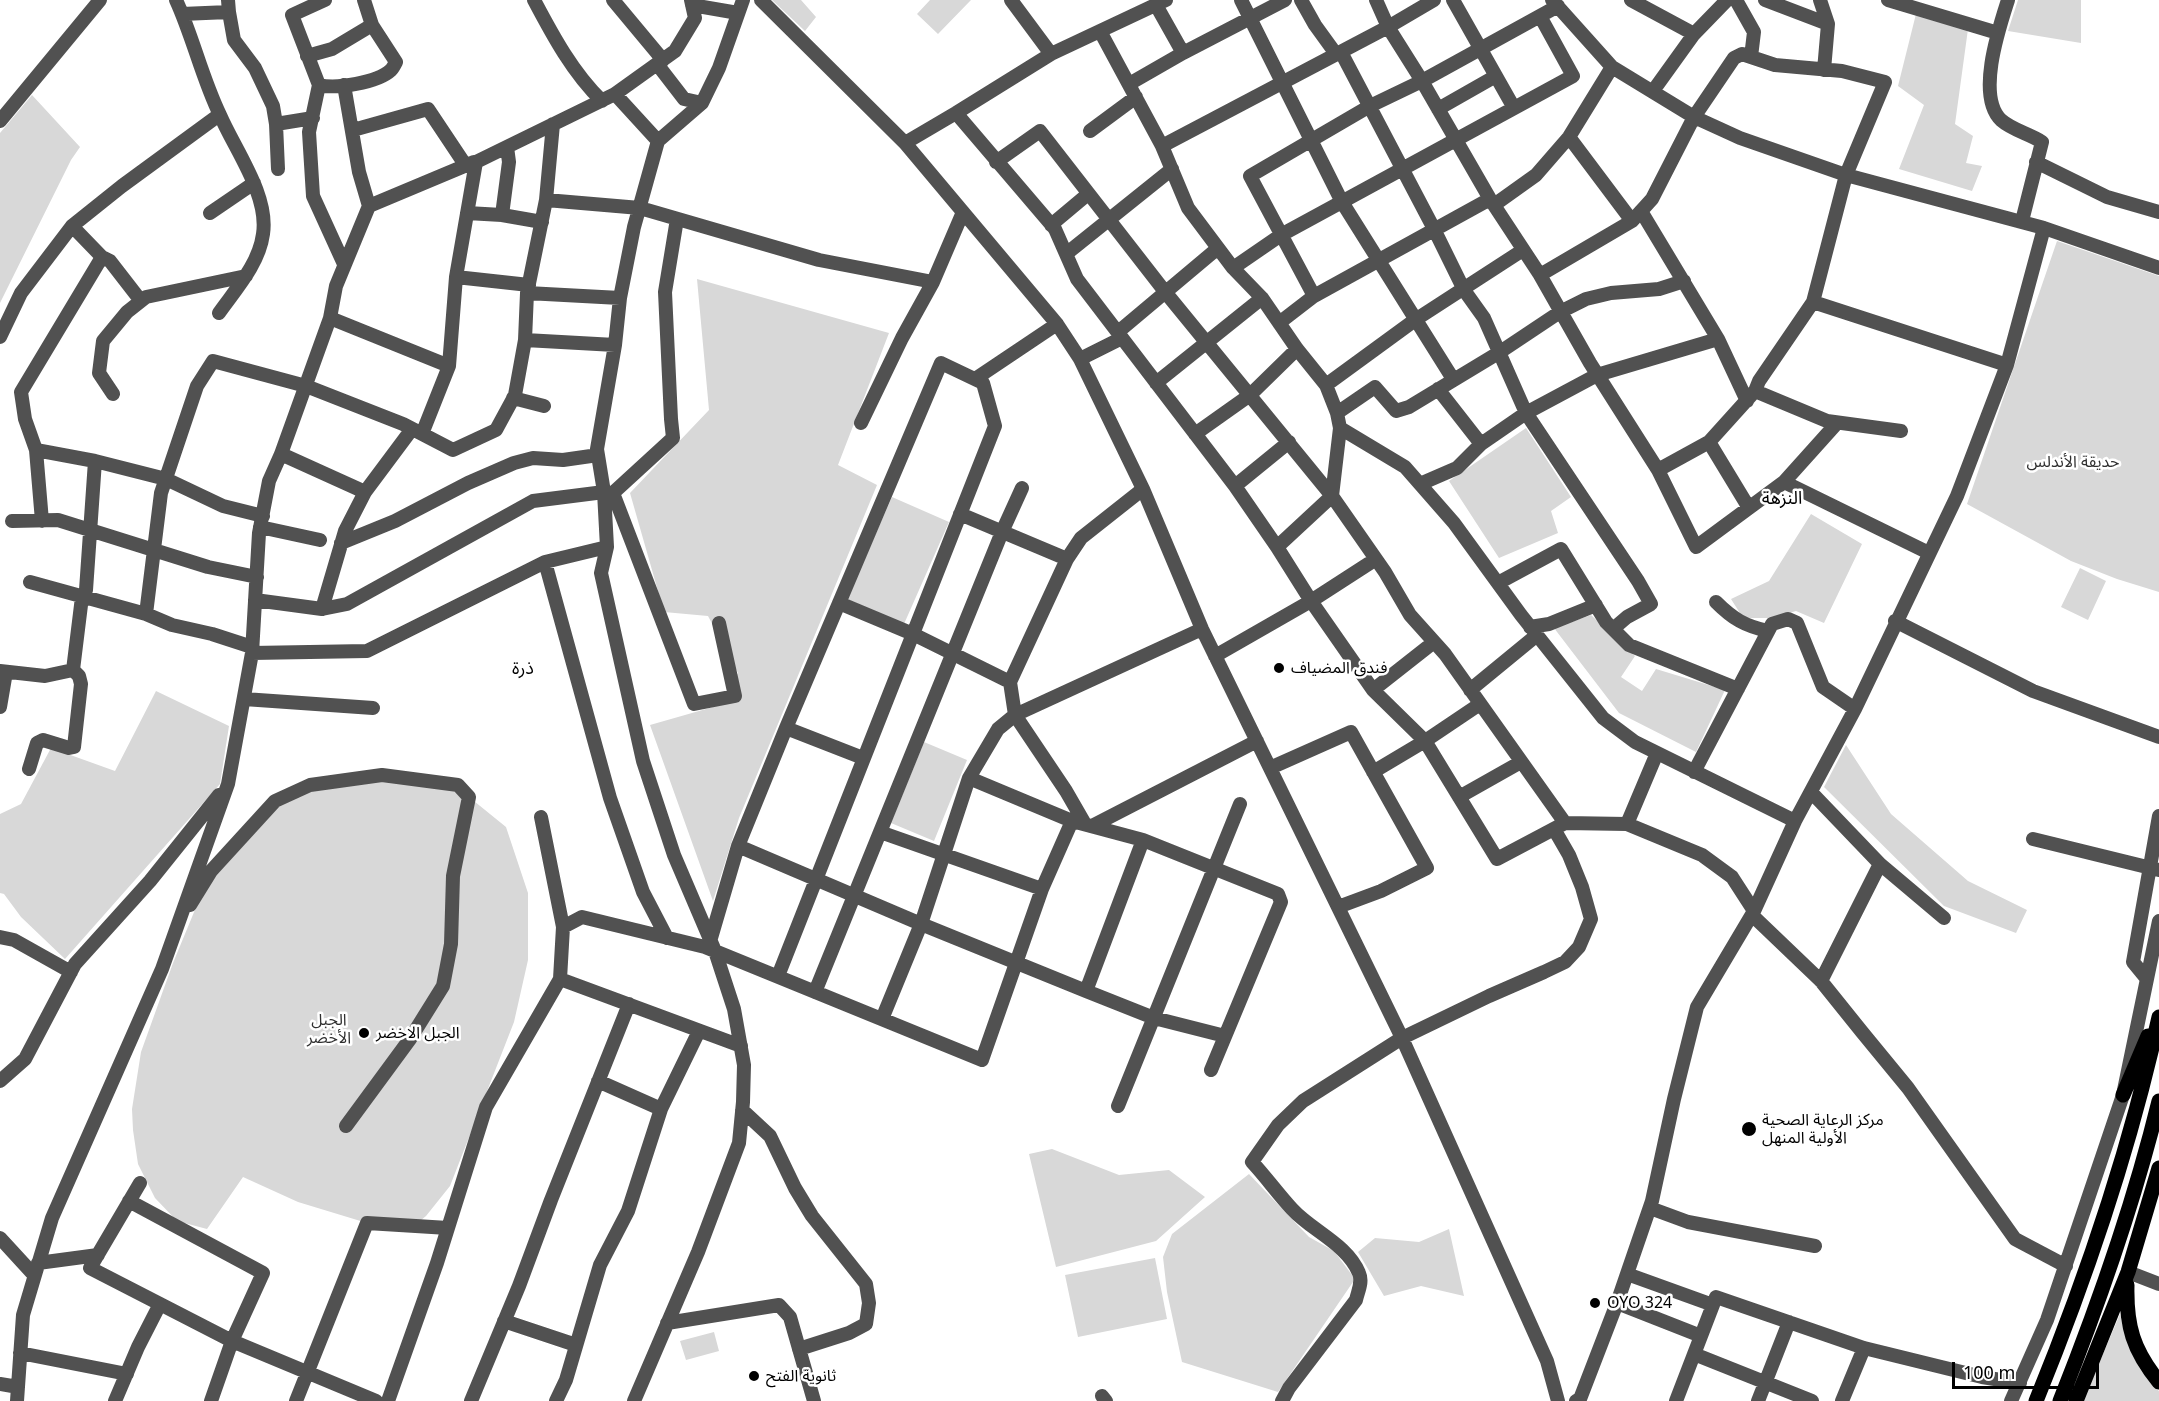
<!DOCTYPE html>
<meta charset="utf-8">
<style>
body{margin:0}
#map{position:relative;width:2159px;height:1401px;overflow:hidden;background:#fff;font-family:"Noto Sans",sans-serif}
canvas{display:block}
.scale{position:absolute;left:1952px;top:1362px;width:147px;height:27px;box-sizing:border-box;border:3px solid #000;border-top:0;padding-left:8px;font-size:18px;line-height:21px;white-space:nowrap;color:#000;-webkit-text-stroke:4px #fff;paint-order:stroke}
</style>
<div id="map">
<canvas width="2159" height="1401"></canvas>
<div class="scale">100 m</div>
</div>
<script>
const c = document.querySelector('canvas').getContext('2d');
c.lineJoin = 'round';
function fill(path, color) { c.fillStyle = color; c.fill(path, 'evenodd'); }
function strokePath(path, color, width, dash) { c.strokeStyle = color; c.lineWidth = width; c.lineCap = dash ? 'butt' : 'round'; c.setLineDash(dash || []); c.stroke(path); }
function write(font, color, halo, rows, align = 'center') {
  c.font = font + ' "Noto Sans","Noto Sans Arabic",sans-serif'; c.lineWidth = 5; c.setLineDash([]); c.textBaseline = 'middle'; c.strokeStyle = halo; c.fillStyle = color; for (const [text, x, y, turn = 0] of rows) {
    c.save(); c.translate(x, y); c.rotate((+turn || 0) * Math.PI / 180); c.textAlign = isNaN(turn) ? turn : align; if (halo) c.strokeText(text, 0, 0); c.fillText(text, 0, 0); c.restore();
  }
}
const green = new Path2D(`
 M772,0H801L816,17L805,31Z
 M930,0H971L938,34L917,14Z
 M2018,0H2081V43L2008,31Z
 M1916,14L1968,29L1955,124L1973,136L1966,163L1982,166L1972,191L1899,169L1924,105L1898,86Z
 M32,95L80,147L71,160L0,303V133Z
 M2057,241L2159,276V592L2117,579L2071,561L1967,504Z
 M697,279L889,333L838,465L877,485L739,818L713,901L650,725L720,705L738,673L708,616L664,612L630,493L709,410Z
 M1526,428L1571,497L1551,511L1558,533L1499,558L1449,481Z
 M892,497L949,522L904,624L847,599Z
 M1811,514L1862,544L1824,623L1796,611L1771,618H1743L1731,599L1769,581Z
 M2080,568L2106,581L2088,620L2061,607Z
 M1591,615L1635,656L1621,677L1642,691L1656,669L1725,690L1696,752L1619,713L1554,628Z
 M156,691L229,726L220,784L65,959L21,917L4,894L0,893V814L21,804L51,748L115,771Z
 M924,742L967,760L934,841L891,823Z
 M1846,745L1891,814L1968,881L2027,910L2016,933L1944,906L1824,787Z
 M382,775L439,784L469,797L506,827L528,893V960L514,1022L450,1186L426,1216L414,1226L367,1223L298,1202L243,1177L207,1229L177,1221L155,1198L138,1164L133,1130L132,1109L141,1052L173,963L211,871L275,801L310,785Z
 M1052,1149L1119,1175L1169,1170L1205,1197L1156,1241L1056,1267L1029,1154Z
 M1249,1174L1309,1237L1334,1251L1355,1279L1278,1392L1182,1362L1167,1292L1163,1257L1172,1234Z
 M1449,1229L1464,1296L1421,1286L1384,1296L1358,1252L1375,1238L1419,1242Z
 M1155,1258L1167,1319L1078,1337L1065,1275Z
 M2120,1314C2127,1343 2135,1370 2159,1391V1401H2083Z
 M714,1332L719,1351L686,1360L680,1341Z`);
const minor = new Path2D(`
 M176,0C193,37 202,78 220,115C235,150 269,195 263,234C259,264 236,289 219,313
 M325,0L292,15L319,85L309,132L313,196L344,264
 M534,0C553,36 573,73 602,101
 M613,0L663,60
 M761,0L905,143L1057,324L1080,359L1143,489L1202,629L1402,1038L1547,1361L1558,1401
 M1011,0L1051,54
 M1241,0L1342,202L1453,379
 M1301,0L1315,25L1336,54
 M1376,0L1388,27L1422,81L1490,199L1540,275L1590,363L1658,470L1696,547L1784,482L1837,423
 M1453,0L1514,108
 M1552,0L1612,67L1694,117L1740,138L1846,175L2044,228L2159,268
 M1631,0L1694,34
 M1736,0L1754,32L1751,57
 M1765,0L1828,24
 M1820,0L1828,24L1824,70
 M1888,0L1998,33
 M2008,0C1999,28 1976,96 2001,120C2012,130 2030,134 2042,142L2022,221
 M692,5L738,13
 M1156,5L1183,53
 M229,12L234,40L255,68L273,106L276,124L278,169
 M182,14L229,12L228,0
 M1100,31L1162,146L1188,208L1233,268L1262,298L1297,349L1326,385L1337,413L1340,428L1332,496L1277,547
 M1341,52L1434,229L1464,290L1484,318L1526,413L1638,581L1651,604L1627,617L1613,629
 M307,56L332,49L372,25
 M657,64L684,99L702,103
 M1129,84L1183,53L1285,0
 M319,85C336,89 377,83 391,70C392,69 395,64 396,62L372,25L364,0
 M1653,91L1694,34L1727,0
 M615,94L658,141
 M1438,109L1496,76
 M956,113L1055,229L1077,279L1235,486L1277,547L1311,601L1373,690L1425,741L1497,859L1565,823L1627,824L1702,855L1732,877L1754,911
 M0,121L100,0
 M276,124L313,118
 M353,130L428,109L466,166
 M1090,131L1136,97
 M1569,137L1632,221
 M905,143L956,113L1051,54L1166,0
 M1162,146L1388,27L1434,0
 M996,162L1040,131L1166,293L1332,496L1385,572L1410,615L1445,654L1565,823
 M2036,162L2107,197L2159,212
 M546,200L640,208L819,260L933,282
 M1494,205L1536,175L1569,137L1612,67
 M369,206L474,162
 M1641,211L1718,339L1747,401
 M210,213L254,183
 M467,213L502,215L542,222
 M502,215L509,162L507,147
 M1051,225L1088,194
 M72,226L102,257L110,261L141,301
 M1066,254L1172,169
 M1233,268L1281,235L1573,76L1540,16
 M1540,275L1632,221L1652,199L1694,117L1734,58L1742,54L1775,65L1842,71L1885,82L1846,175L1813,302L1759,381L1755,391L1709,442L1658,470
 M456,277L529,285
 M527,293L620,298
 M1314,296L1250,176L1370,106L1422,81L1558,6
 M1813,302L2007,365
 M330,318L449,366
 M1279,323L1314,296L1490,199
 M1118,332L1218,248
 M0,337L21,293L72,226L122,186L219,115
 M525,340L615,345
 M1080,359L1122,338
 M975,379L1057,324
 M1156,383L1262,298
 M1326,385L1415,320L1523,250
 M1438,389L1481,444L1526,413L1597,375L1718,339
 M1755,391L1827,421L1901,431
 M113,394L99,373L103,341L127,312L146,297L246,276
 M513,398L544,406
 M1337,413L1375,387L1396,411L1409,407L1500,352L1560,312L1586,299L1611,293L1659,289L1684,281
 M861,423L902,338L933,282L963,212
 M1340,428L1405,467L1454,523L1521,615L1603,718L1635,742L1795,821
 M422,434L449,366L456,277L476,162L615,94L675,51L695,18L691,0
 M1195,434L1250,395L1297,349
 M1709,442L1749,508
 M36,450L95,461L166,479L223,506L263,516
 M281,454L365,492
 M1784,482L1929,553
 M1420,484L1457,468L1481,444
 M1235,486L1289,442
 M613,493L694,704L735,696L719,623
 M960,514L1067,559
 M12,521L58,520L208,567L257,577
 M42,521L36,450L25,419L21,392L102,257
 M260,527L320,540
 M341,543L395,521L468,483L514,463L533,458L563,460L598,455
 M545,562L610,798L643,892L667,938
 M30,582L146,614L172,625L212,634L252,647
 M1498,583L1561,549L1606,622L1629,645L1738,689
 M255,600L322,609L347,604L533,501L604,492L613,493L673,438L671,419L665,292L677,219
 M1716,602C1733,619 1745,626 1768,631
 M839,603L913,634L1010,682
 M322,609L345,531L365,492L412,429
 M146,614L161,493L197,386L213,361L306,386L403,424L453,450L496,430L515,395L525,340L527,293L546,200L553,124
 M1895,621L2033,691L2159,737
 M1530,627L1549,624L1596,605
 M252,653L367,651L545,562L607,547
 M1215,656L1311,601L1376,559
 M73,670L82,597L86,590L95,461
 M0,671L45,676L73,670
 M1373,690L1434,642
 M1470,690L1537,635
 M244,699L373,708
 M0,707L6,672
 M786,728L863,758
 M1270,768L1351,732L1427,868L1381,891L1338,907
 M29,769L37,743L43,740L69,748L74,747L81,684L79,676L73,670
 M1373,772L1425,741L1480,704
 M1694,772L1772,624L1788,619L1797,623L1823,687L1855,709
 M969,778L1072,821L1143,840L1278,894L1281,902L1211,1070
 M1811,792L1880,864L1944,918
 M1459,797L1521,762
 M1085,824L1066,791L1015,715L1010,682L1067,559L1081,538L1143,489
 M1627,824L1657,753
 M1092,826L1257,741
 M880,832L1042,889
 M2033,839L2159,870
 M738,846L921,924L1086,991L1154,1018L1225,1036
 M190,905L211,871L275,801L310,785L382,775L458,785L469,797L453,876L451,944L443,986L410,1039L346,1126
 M1752,915L1821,981L1862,1032L1908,1088L2015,1239L2066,1266
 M563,927L582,917L705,947L982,1060L1042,889L1072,821
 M0,937L14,940L71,972
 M711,938L738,846L786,728L941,363L983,383L995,426L778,976
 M560,979L741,1046
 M2147,979L2133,962L2159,816
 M1821,981L1880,864
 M1086,991L1143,840
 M815,992L1002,532L1022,488
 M882,1019L921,924L969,778L998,729L1015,715L1202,629
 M0,1081L25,1059L75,964L150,881L219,795
 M598,1081L661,1109
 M1118,1106L1240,804
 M742,1110L770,1136L795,1188L812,1216L866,1284L869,1303L866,1324L849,1333L799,1349
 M140,1183L90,1268L232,1341L376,1401
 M129,1201L263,1273L232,1341L211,1401
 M1650,1208L1688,1222L1815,1246
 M0,1238L34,1275
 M38,1263L98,1255
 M2128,1272L2159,1284
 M1627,1274L1713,1305
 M1617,1303L1701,1336
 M504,1321L576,1345
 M667,1323L779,1305L790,1317L814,1401
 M20,1353L127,1374
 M1694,1354L1812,1401
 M0,1384L18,1387
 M1102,1396L1106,1401
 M17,1401L23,1315L52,1218L162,969L228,784L252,653L259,533L269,481L281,454L330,318L336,286L369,206L359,172L344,85
 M115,1401L138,1347L160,1304
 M296,1401L367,1223L448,1228
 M388,1401L437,1263L486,1107L560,979L563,927L541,817
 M471,1401L519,1286L551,1200L629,1004
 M556,1401L566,1380L600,1265L628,1211L661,1109L699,1031
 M634,1401L698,1252L739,1143L743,1102L744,1065L734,1009L715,951L674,855L643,761L601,573L607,547L604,492L597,449L615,345L620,298L634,227L658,141L702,103L719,68L743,0
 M1282,1401L1289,1388L1356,1300C1358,1291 1363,1282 1359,1273C1347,1244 1312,1231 1292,1209C1278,1194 1266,1177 1252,1162L1278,1125L1303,1101L1402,1038L1489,996L1544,972L1565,962L1579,947L1591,919L1582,887L1569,855L1554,829
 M1576,1401L1580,1399L1617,1303L1652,1201L1674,1099L1697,1007L1754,911L1795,821L1855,709L1957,496L2007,365L2044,228
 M1676,1401L1716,1297L1864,1348L1982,1377L2020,1383
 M1758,1401L1789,1322
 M1842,1401L1864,1348
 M2011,1401L2047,1320L2123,1095L2159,921`);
const major = new Path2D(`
 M2123,1095L2148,1036
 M2127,1285C2126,1326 2133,1350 2159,1382
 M2036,1401C2087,1276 2130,1149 2159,1017
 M2060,1401C2099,1303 2134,1203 2159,1101
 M2076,1401L2128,1272L2159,1168`);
const markers = [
 [1279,668,6,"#000"],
 [364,1033,6,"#000"],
 [1749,1129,8,"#000"],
 [1595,1303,6,"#000"],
 [754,1376,6,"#000"]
];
const parkNames = [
 ["حديقة الأندلس",2073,462],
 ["الجبل",329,1020],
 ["الأخضر",329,1038]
];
const poiNames = [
 ["فندق المضياف",1291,668],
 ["الجبل الاخضر",376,1033],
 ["مركز الرعاية الصحية",1762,1120],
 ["الأولية المنهل",1762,1138],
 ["OYO 324",1607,1303],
 ["ثانوية الفتح",766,1376]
];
const neighbourhoodNames = [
 ["النزهة",1782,499],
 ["ذرة",523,669]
];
fill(green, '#d8d8d8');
strokePath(minor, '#515151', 14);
strokePath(major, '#000', 15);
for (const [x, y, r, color] of markers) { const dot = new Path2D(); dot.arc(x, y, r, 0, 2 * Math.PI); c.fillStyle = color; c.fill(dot); strokePath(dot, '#fff', 2); }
write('16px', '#2f2f2f', '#fff', parkNames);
write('16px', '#000', '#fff', poiNames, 'left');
write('18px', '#000', '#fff', neighbourhoodNames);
</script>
